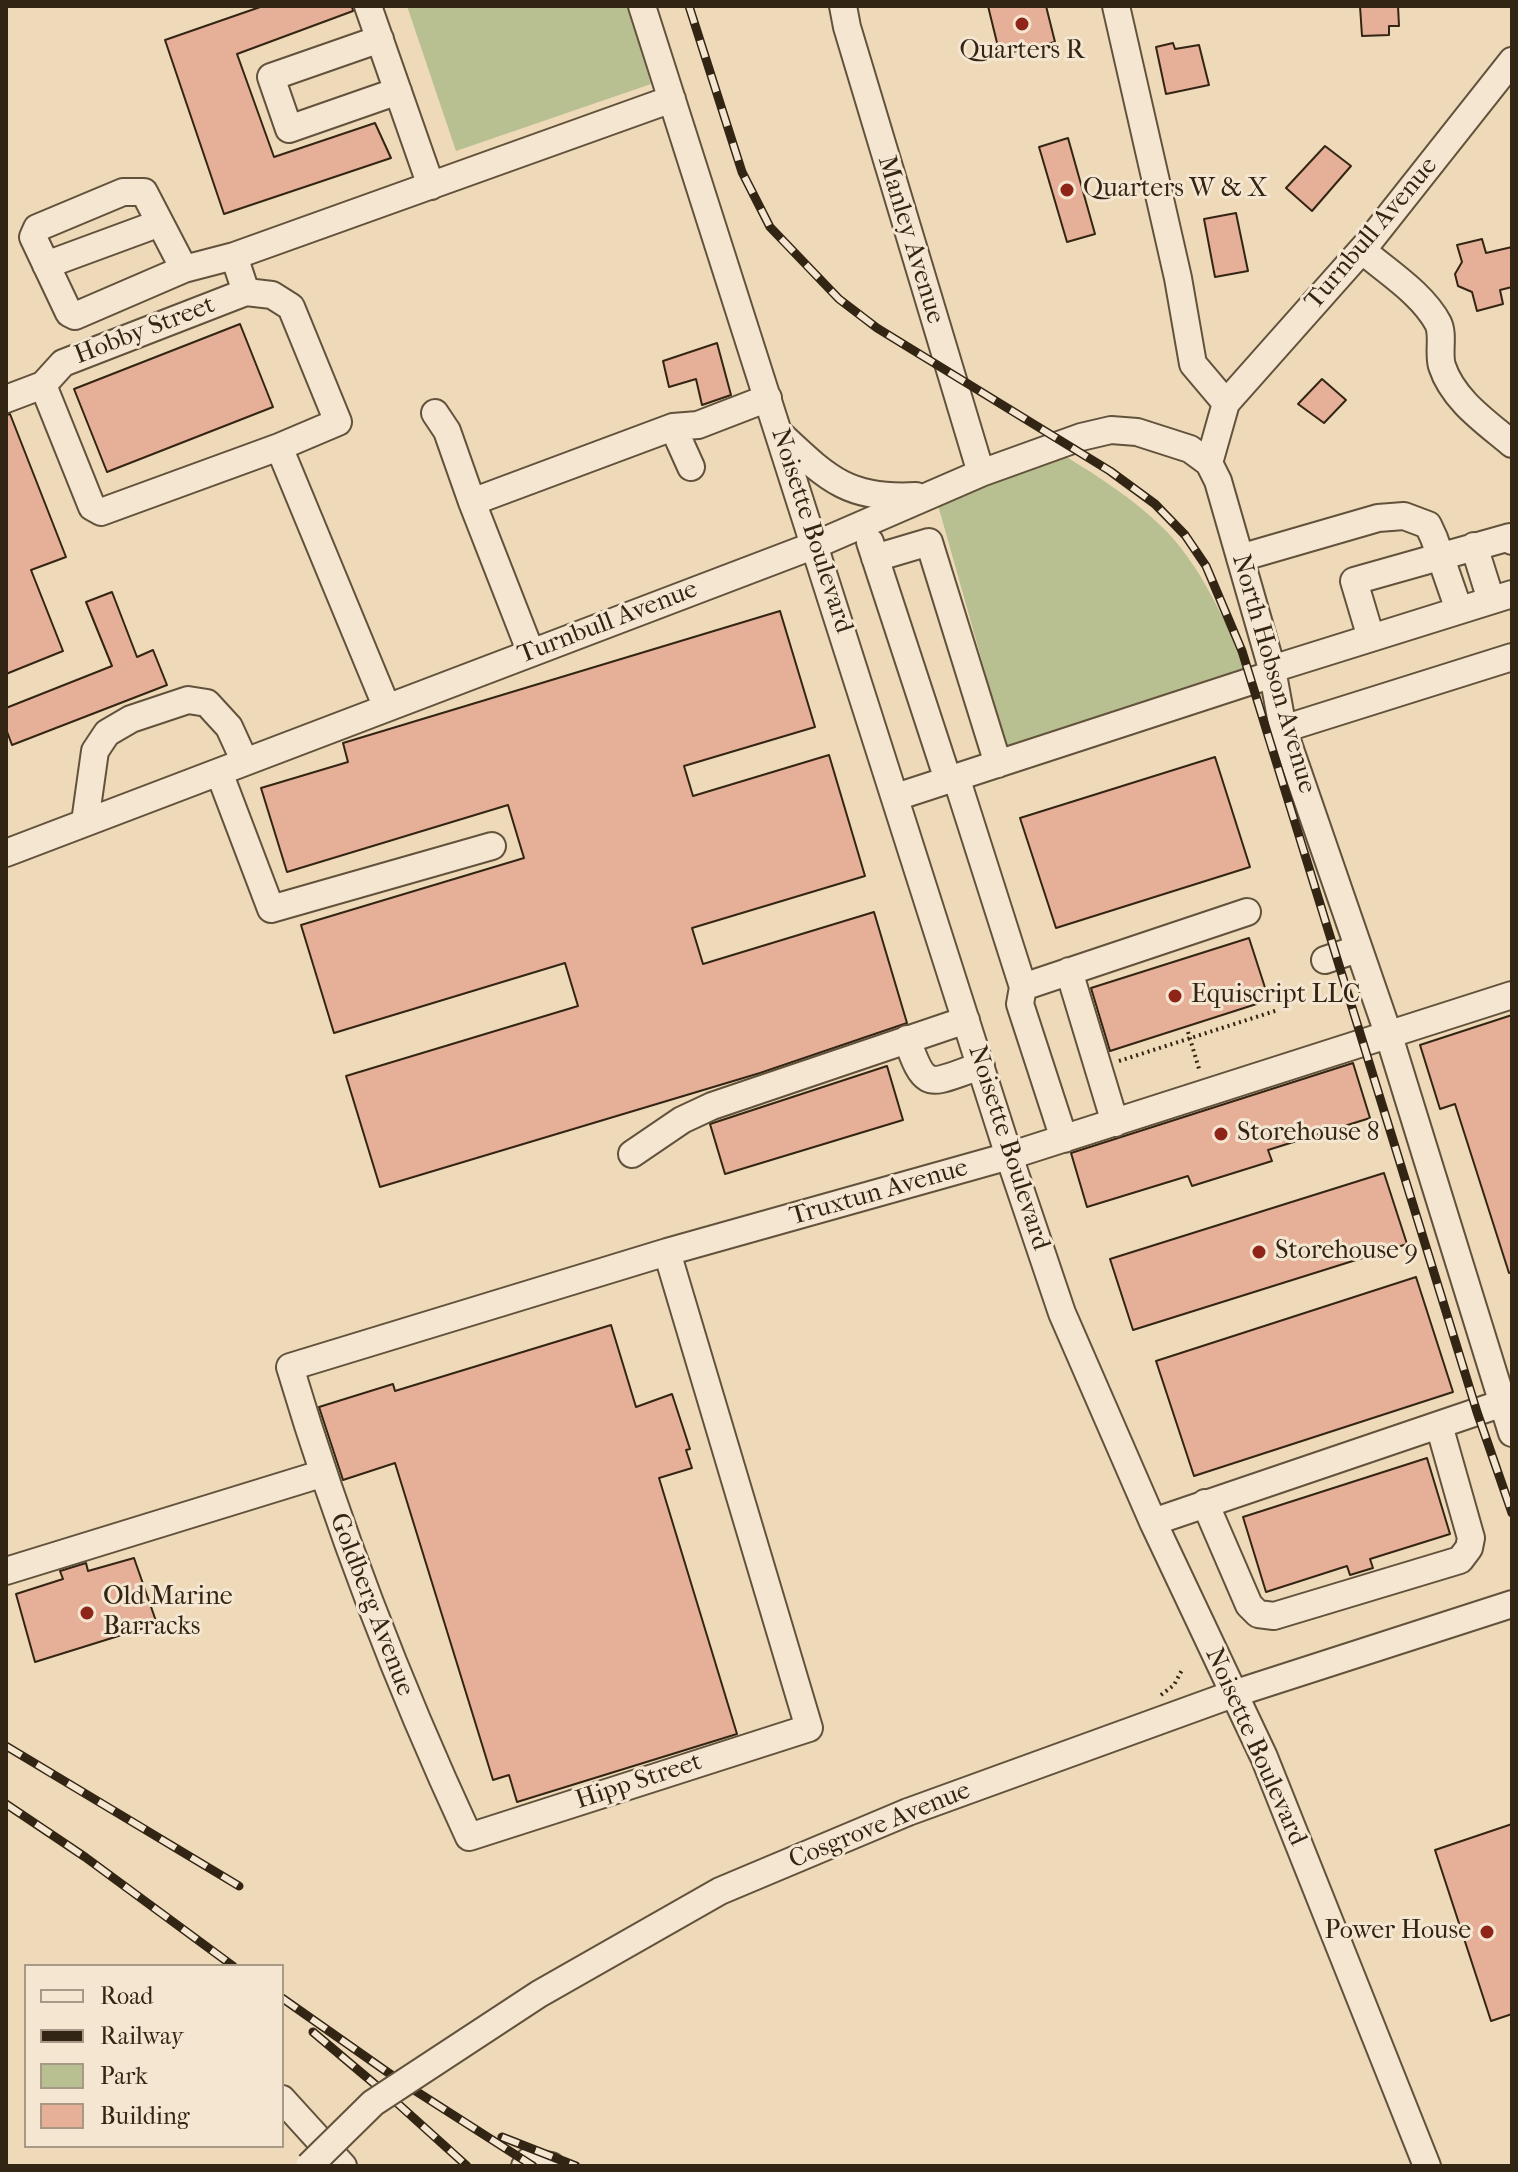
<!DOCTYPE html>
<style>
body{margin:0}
#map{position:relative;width:1518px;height:2172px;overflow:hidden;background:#eed9b8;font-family:"IM FELL French Canon",serif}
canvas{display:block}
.frame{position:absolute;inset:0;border:8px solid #332513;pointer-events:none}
.legend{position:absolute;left:24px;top:1964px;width:260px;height:184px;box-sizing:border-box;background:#f4e6d1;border:2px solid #a79985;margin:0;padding:10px 14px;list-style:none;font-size:24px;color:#332513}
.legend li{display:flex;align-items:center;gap:16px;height:40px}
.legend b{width:40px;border:2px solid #a79985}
</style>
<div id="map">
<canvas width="1518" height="2172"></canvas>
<div class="frame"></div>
<ul class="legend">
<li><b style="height:10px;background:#f4e6d1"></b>Road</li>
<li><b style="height:10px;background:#332513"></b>Railway</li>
<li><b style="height:22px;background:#b8bf90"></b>Park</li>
<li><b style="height:22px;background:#e6af97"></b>Building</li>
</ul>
</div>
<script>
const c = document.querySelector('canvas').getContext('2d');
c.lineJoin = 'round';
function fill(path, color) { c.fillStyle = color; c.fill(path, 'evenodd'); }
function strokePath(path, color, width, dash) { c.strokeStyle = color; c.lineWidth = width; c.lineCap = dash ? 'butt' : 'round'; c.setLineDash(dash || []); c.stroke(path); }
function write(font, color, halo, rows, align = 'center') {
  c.font = font + ' "IM FELL French Canon",serif'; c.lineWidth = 6; c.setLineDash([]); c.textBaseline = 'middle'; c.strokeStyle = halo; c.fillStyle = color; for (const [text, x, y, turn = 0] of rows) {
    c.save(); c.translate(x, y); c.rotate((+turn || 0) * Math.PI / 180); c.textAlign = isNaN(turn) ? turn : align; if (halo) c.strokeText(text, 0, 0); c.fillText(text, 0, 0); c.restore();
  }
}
const green = new Path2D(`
 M407,6H628L651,84L456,151Z
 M1065,456C1099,477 1132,498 1161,526C1201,564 1224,621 1248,670L1007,750L938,505Z`);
const building = new Path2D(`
 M263,6H352L353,11L237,54L274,157L375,123L391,158L224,214L165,40Z
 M988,6H1046L1055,42L1000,55Z
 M1360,6H1398L1399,26H1389V35L1362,36Z
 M1173,43L1175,49L1199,45L1209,85L1166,94L1156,47Z
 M1068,138L1095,234L1067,242L1039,147Z
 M1325,146L1351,166L1312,211L1286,188Z
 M1236,213L1248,271L1215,277L1204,219Z
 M1482,239L1486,253L1512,247V287L1500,290L1503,304L1477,311L1472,292L1458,286L1455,274L1462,262L1457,245Z
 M240,324L273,407L107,472L74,389Z
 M717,343L731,395L702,405L696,379L669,387L663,361Z
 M1322,379L1346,400L1324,423L1298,404Z
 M10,414L66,557L31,570L63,651L6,674V415Z
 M112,592L137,657L153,650L167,685L12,745L6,729V708L112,666L86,602Z
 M780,611L815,727L684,766L693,796L829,755L865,876L692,928L703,964L874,912L907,1023L760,1073L380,1187L346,1076L578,1006L565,963L334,1033L301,925L524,858L508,805L287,872L261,788L348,762L343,743Z
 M1215,757L1250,867L1056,928L1020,818Z
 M1249,938L1269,1000L1110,1051L1091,988Z
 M1512,1015V1272L1509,1273L1455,1104L1440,1109L1420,1045Z
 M1353,1063L1370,1118L1268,1150L1272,1161L1192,1186L1188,1176L1087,1207L1071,1153Z
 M887,1066L903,1120L725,1174L710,1124Z
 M1384,1173L1407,1244L1133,1330L1110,1259Z
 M1416,1277L1453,1392L1194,1476L1156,1361Z
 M611,1325L636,1407L672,1394L690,1449L686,1450L692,1468L659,1478L737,1734L517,1802L509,1775L493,1780L395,1463L343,1480L319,1407L393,1384L395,1391Z
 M1427,1458L1450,1534L1370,1559L1373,1568L1350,1575L1347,1566L1266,1592L1243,1517Z
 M134,1558L157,1624L35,1662L16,1594L63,1579L60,1571L86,1563L88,1571Z
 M1512,1824V2014L1491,2021L1435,1850Z`);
const path = new Path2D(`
 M1188,1032L1200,1072
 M1119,1061L1278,1010
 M1161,1695L1174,1685L1183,1668`);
const minor = new Path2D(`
 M368,6L431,186
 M642,6L1009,1156L1062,1313L1153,1522L1264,1757L1427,2166
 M843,6L847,27L981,473
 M1116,6L1178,278L1193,364L1226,403L1209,463L1218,481L1272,669L1283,729L1389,1036L1512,1433
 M380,39L271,77L289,129L398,91
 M1362,250C1387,272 1422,293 1438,323C1444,335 1438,353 1442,366C1453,400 1486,422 1512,444
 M46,265L160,223
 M184,269L75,316L69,313L33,237L37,228L123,192H144L184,269L234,256
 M246,292L234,256L672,99
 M6,399L43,385L63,363L246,292L272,295L291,307L338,422L279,447L101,512L92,507L43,385
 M1226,403L1368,243L1512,61
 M435,413L447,431L472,502
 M673,427L691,467
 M780,434C827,478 848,500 916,496
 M279,447L387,708
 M870,542L948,780
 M1474,546L1491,600
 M875,558L929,542L998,764
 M1240,558L1378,518L1404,516L1428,525L1434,538L1459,610
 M1371,638L1354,581L1510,537L1512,541
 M531,653L472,502L673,427L698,425L768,398
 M1272,669L1512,594
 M1283,729L1512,657
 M219,772L271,909L492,846
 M956,777L1023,987
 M896,797L1273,674
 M85,822L95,751L107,733L131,719L188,700L207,703L229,727L245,762
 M6,853L815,545L981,473L1081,437L1111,430L1137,432L1190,449L1209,463
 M1325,960L1357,949
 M1069,971L1115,1123
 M907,1039C926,1095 930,1082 981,1066
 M1064,1139L1020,1004L1023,987L1247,912
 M632,1154L682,1120L712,1106L966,1020
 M667,1252L809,1728L469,1837C398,1684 338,1528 290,1367L667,1252L1009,1156L1512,995
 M1205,1503L1249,1605L1258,1614L1274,1616L1460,1560L1469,1548L1471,1538L1439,1425
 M1153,1522L1503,1403
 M6,1571L321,1474
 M908,1812L1233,1694L1512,1604
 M282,2099L343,2166
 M525,2166L528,2162L551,2166`);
const rail = new Path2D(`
 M689,6L742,172L770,227L839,299L877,328L1110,471L1155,504L1185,535L1206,566L1242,651L1477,1412L1512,1513
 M6,1746L239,1886
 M6,1804L85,1857L233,1966
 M282,1998L400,2081L533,2166
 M313,2032L396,2102L467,2166
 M502,2137L576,2166`);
const minorBridge = new Path2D(`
 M309,2166L373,2103L539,1994L720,1891L908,1812`);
const markers = [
 [1022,24,8,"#8f2418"],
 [1067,190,8,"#8f2418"],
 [1175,996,8,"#8f2418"],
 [1221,1134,8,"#8f2418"],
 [1259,1252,8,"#8f2418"],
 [87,1613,8,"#8f2418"],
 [1487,1932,8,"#8f2418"]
];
const poiNames = [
 ["Quarters R",1022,52,"center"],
 ["Quarters W & X",1083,190],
 ["Equiscript LLC",1191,996],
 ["Storehouse 8",1237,1134],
 ["Storehouse 9",1275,1252],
 ["Old Marine",103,1598],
 ["Barracks",103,1628],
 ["Power House",1471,1932,"right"]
];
const streetNames = [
 ["Turnbull Avenue",1372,234,-50],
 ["Manley Avenue",910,240,73],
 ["Hobby Street",145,331,-21],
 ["Noisette Boulevard",811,531,72],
 ["Turnbull Avenue",608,623,-21],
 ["North Hobson Avenue",1273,674,74],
 ["Noisette Boulevard",1008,1148,72],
 ["Truxtun Avenue",879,1193,-16],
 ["Goldberg Avenue",371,1605,69],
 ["Noisette Boulevard",1255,1747,66],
 ["Hipp Street",639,1782,-18],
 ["Cosgrove Avenue",880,1826,-22]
];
fill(green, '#b8bf90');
fill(building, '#e6af97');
strokePath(building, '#332513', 2);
strokePath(minor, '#62523c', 30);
strokePath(path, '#332513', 4, [2, 4]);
strokePath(minor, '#f4e6d1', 26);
strokePath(rail, '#332513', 9);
strokePath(rail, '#f4e6d1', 6, [18]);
strokePath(minorBridge, '#62523c', 30, []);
strokePath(minorBridge, '#f4e6d1', 26);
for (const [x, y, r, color] of markers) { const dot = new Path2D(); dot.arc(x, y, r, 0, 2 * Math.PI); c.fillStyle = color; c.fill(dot); strokePath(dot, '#f4e6d1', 3); }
write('26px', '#332513', '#f4e6d1', poiNames, 'left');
write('26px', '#332513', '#f4e6d1', streetNames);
</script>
